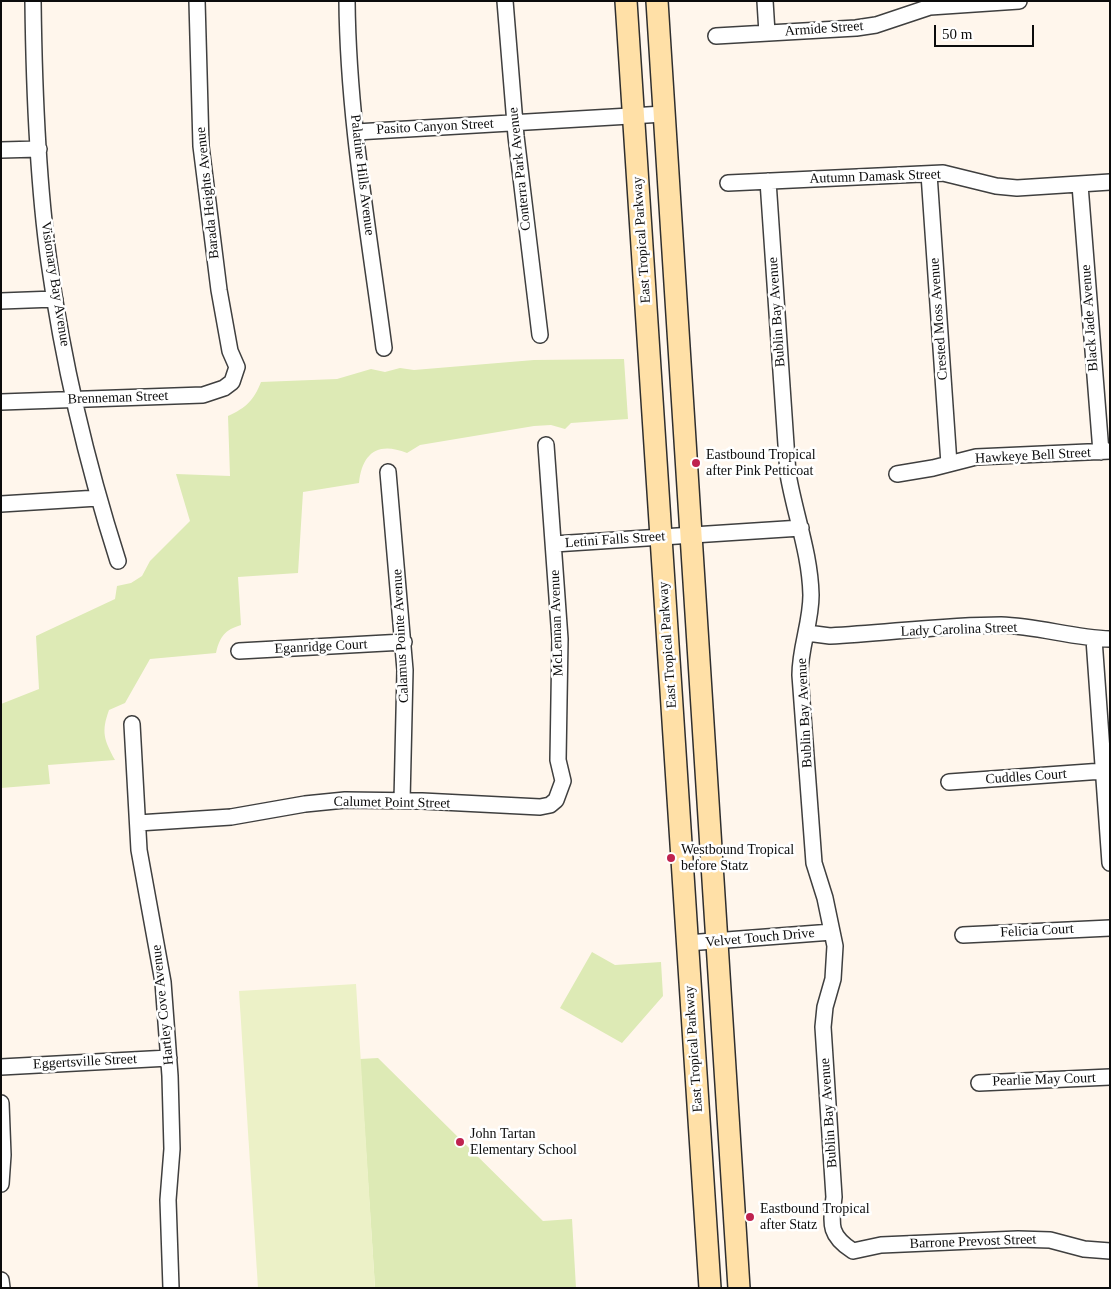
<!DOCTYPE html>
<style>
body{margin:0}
#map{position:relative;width:1111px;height:1289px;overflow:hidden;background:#fff6ec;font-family:"Times New Roman",serif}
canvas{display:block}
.frame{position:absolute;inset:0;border:2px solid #0c0c0c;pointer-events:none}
.scale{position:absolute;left:934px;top:25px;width:100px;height:22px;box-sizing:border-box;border:2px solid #0c0c0c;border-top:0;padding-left:6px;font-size:15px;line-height:18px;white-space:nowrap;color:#0c0c0c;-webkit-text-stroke:4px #fff;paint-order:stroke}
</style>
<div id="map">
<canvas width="1111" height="1289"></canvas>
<div class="frame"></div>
<div class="scale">50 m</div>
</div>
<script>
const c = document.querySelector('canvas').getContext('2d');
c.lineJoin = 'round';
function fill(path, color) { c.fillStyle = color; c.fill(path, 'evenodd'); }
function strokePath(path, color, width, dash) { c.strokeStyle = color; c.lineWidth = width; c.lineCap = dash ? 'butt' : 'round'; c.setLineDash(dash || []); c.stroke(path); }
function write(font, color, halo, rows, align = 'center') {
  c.font = font + ' "Times New Roman",serif'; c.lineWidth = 5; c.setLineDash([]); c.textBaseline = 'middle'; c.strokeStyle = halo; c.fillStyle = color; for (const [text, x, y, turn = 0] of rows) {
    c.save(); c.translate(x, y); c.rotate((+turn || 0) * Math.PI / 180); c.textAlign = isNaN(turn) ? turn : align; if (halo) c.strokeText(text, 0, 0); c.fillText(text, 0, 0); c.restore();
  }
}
const green = new Path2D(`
 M624,359L628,419L571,423L565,429L551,425L534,426L420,445L407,453C378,441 362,453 359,483L303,492L298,573L238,577L241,625C225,630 220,636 216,653L150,659L125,703L109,710C101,732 104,740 115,760L48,765L50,784L1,788V704L39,689L36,636L115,599L117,586L131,583L142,576L150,561L190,521L176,474L230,476L228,416C246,408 254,400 261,382L337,379L371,369L385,372L400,368L414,370L534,360Z
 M592,952L615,965L661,962L663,996L622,1043L560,1008Z
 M378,1058L543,1221L572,1219L576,1288H375L360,1059Z`);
const pitch = new Path2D(`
 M356,984L375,1288H258L239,991Z`);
const minor = new Path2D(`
 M33,1C34,88 37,176 49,262C63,363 87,464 118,561
 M347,1C348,117 369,233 384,348
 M505,1L516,136L540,335
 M765,1L767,33
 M716,36L856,28L876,25L930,7L1019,1
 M356,132L664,114
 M1,150L39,149
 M929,174L949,464
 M768,181L788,474C795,515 810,553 811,595C811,623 800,647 800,675L814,863L825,898L835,946L833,979L825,1007L823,1027L834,1197C831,1224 828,1235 853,1251L881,1245L1018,1239L1050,1240L1084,1249L1110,1251
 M728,183L943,173L996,186L1017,188L1110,182
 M1080,185L1101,452
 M1,301L55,299
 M1,402L203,395L224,388L232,382L237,367L230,351L219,290L201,146L197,1
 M388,472L405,670L402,801
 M897,474L933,468L976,457L1110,451
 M1,504L98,498
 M554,544L801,528
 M807,633L830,636C887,633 944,625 1001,625C1038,626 1073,638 1110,639
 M1094,639L1110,863
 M239,651L404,642
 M132,724L139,850L163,982L170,1076L172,1149L168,1200L171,1288
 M949,782L1103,771
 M138,823L231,817L305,804L345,800L422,801L540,807L550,805L556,800L563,781L558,760L560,639L546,445
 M963,935L1110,928
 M687,943L832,932
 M1,1067L169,1058
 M979,1083L1110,1077
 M1,1103L3,1155L1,1184
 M1,1280L2,1288`);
const secondary = new Path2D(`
 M626,1L710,1288
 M657,1L739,1288`);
const markers = [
 [696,463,5,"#bf224f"],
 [671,858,5,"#bf224f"],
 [460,1142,5,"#bf224f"],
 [750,1217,5,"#bf224f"]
];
const streetNames = [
 ["Armide Street",824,29,-4],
 ["Pasito Canyon Street",435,127,-3],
 ["Conterra Park Avenue",520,169,-96],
 ["Palatine Hills Avenue",362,175,83],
 ["Autumn Damask Street",875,177,-2],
 ["Barada Heights Avenue",208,193,-96],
 ["East Tropical Parkway",642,240,-94],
 ["Visionary Bay Avenue",55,284,81],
 ["Bublin Bay Avenue",777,312,-94],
 ["Black Jade Avenue",1090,318,-94],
 ["Crested Moss Avenue",939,319,-94],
 ["Brenneman Street",118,398,-2],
 ["Hawkeye Bell Street",1033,456,-3],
 ["Letini Falls Street",615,540,-4],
 ["McLennan Avenue",557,623,-92],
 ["Lady Carolina Street",959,630,-2],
 ["Calamus Pointe Avenue",401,636,-93],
 ["East Tropical Parkway",668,645,-94],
 ["Eganridge Court",321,647,-3],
 ["Bublin Bay Avenue",805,713,-93],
 ["Cuddles Court",1026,777,-4],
 ["Calumet Point Street",392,803,1],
 ["Felicia Court",1037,931,-3],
 ["Velvet Touch Drive",760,938,-5],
 ["Hartley Cove Avenue",163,1005,-96],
 ["East Tropical Parkway",694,1049,-94],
 ["Eggertsville Street",85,1062,-3],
 ["Pearlie May Court",1044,1080,-2],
 ["Bublin Bay Avenue",829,1113,-94],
 ["Barrone Prevost Street",973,1242,-2]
];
const poiNames = [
 ["Eastbound Tropical",706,455],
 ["after Pink Petticoat",706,471],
 ["Westbound Tropical",681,850],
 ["before Statz",681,866],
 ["John Tartan",470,1134],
 ["Elementary School",470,1150],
 ["Eastbound Tropical",760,1209],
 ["after Statz",760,1225]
];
fill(green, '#ddeab5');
fill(pitch, '#ecf1c7');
strokePath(minor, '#3f3f3f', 18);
strokePath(secondary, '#2e2e2e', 24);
strokePath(minor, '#fff', 15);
strokePath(secondary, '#ffe0a7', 21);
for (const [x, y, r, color] of markers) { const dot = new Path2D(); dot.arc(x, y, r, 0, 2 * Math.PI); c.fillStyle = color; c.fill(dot); strokePath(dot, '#fff', 2); }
write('14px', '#0c0c0c', '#fff', streetNames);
write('14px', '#0c0c0c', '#fff', poiNames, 'left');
</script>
